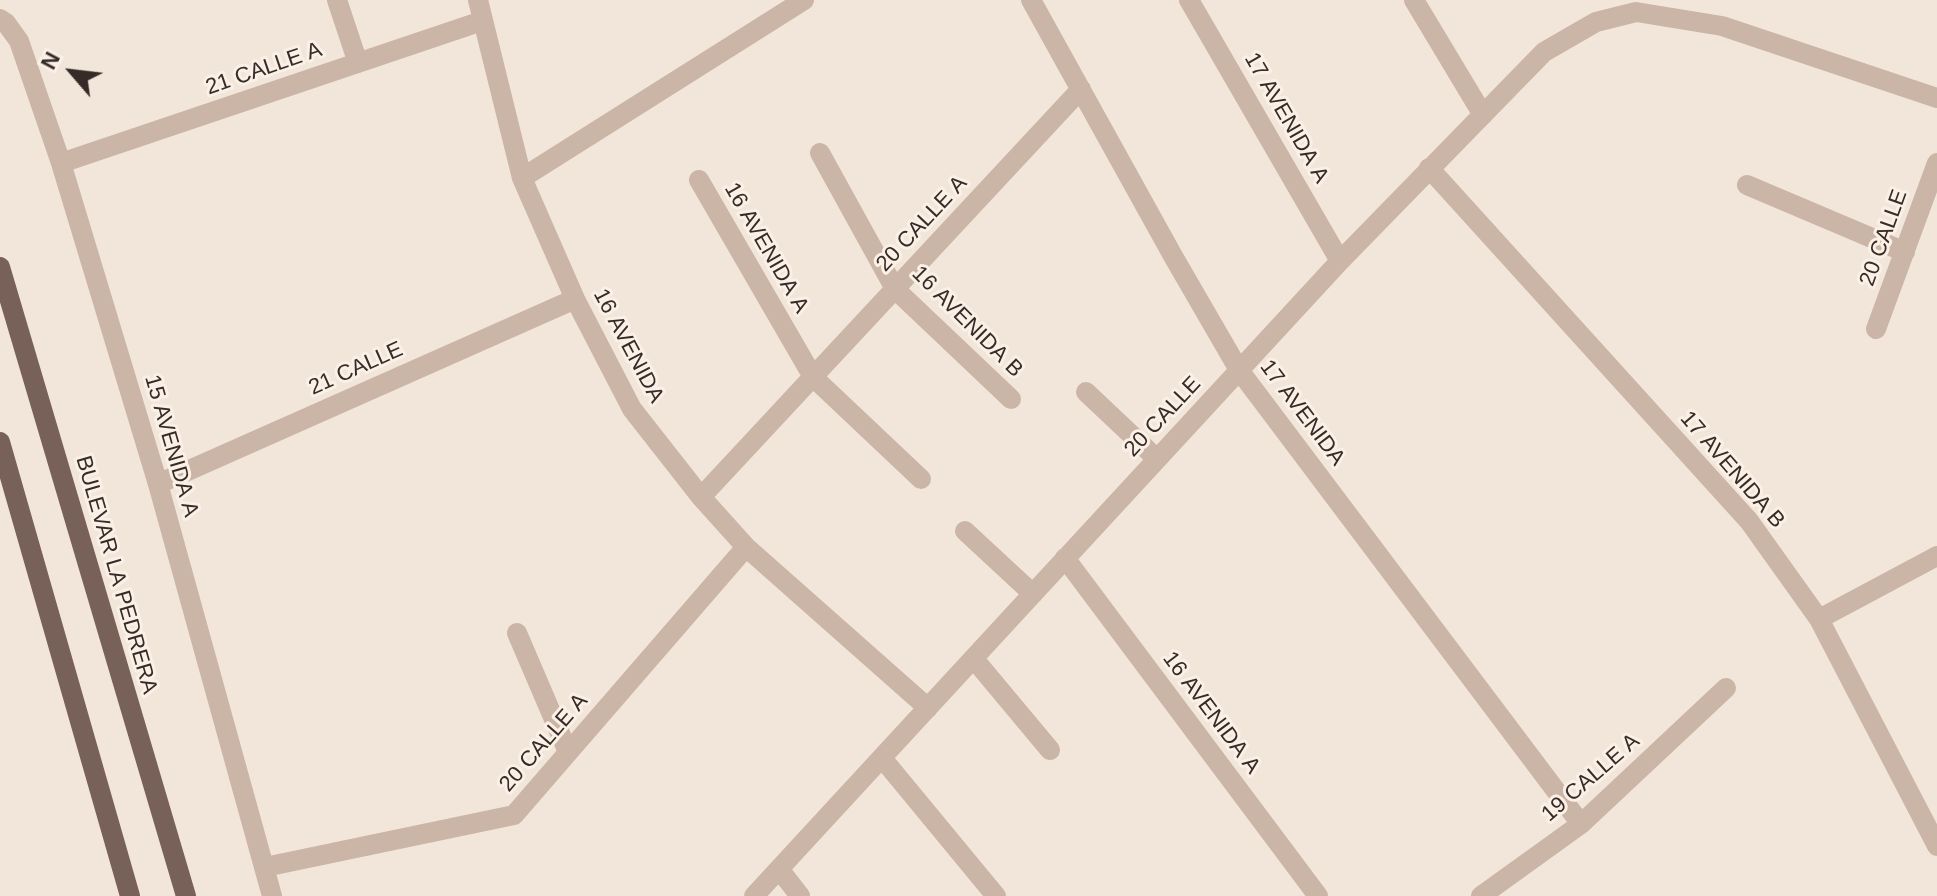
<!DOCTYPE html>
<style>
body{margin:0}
#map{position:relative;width:1937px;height:896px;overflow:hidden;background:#f2e6da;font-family:Arial,sans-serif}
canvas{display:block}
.north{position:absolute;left:32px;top:32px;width:80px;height:80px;-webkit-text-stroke:6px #faf0e6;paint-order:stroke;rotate:298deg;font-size:22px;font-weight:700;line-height:32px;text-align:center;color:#362b27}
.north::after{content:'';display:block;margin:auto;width:28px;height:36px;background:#362b27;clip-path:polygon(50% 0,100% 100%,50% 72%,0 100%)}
</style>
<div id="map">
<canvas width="1937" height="896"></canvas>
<div class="north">N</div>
</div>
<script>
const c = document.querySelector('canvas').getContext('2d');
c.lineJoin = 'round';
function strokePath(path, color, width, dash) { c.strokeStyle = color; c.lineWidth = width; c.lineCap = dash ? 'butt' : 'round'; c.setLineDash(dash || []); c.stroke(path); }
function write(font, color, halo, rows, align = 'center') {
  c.font = font + ' Arial,sans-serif'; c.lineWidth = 6; c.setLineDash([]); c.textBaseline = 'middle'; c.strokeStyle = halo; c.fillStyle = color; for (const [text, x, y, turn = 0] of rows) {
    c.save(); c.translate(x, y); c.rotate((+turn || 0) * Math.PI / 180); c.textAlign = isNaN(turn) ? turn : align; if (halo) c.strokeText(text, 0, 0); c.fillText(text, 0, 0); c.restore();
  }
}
const minor = new Path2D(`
 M337,0L358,63
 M478,0L522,178L575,299L632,409L701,497L746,547L928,708
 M1031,0L1173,256L1239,370L1581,824
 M1189,0L1340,261
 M1414,0L1483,115
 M0,19L6,23L19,41L61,163L158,484L272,896
 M820,153L895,289L1011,399
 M61,163L482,21
 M1429,168L1749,521L1819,619L1937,846
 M522,178L804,0
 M699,180L813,377L921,479
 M1747,185L1905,252
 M1876,329L1937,163
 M1086,392L1157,459
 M158,484L575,299
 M701,497L1081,89
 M965,531L1033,594
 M1065,558L1318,896
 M1819,619L1937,556
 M517,633L568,752
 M974,659L1050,750
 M882,758L996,896
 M265,867L514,815L746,547
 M779,869L800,896
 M754,896L1340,261L1544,52L1596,22L1636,12L1722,26L1937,98
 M1481,896L1581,824L1726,688`);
const major = new Path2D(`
 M0,267L186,896
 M0,442L130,896`);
const streetNames = [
 ["21 CALLE A",264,69,-19],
 ["17 AVENIDA A",1286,118,60],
 ["20 CALLE A",922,224,-47],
 ["20 CALLE",1884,238,-70],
 ["16 AVENIDA A",766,248,60],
 ["16 AVENIDA B",967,322,45],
 ["16 AVENIDA",628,346,62],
 ["21 CALLE",356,369,-24],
 ["17 AVENIDA",1302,413,53],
 ["20 CALLE",1163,417,-47],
 ["15 AVENIDA A",171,446,74],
 ["17 AVENIDA B",1732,470,49],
 ["BULEVAR LA PEDRERA",116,575,74],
 ["16 AVENIDA A",1211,713,53],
 ["20 CALLE A",544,743,-49],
 ["19 CALLE A",1591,778,-41]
];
strokePath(minor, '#cab5a6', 20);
strokePath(major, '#786158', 20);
write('22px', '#362b27', '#faf0e6', streetNames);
</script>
